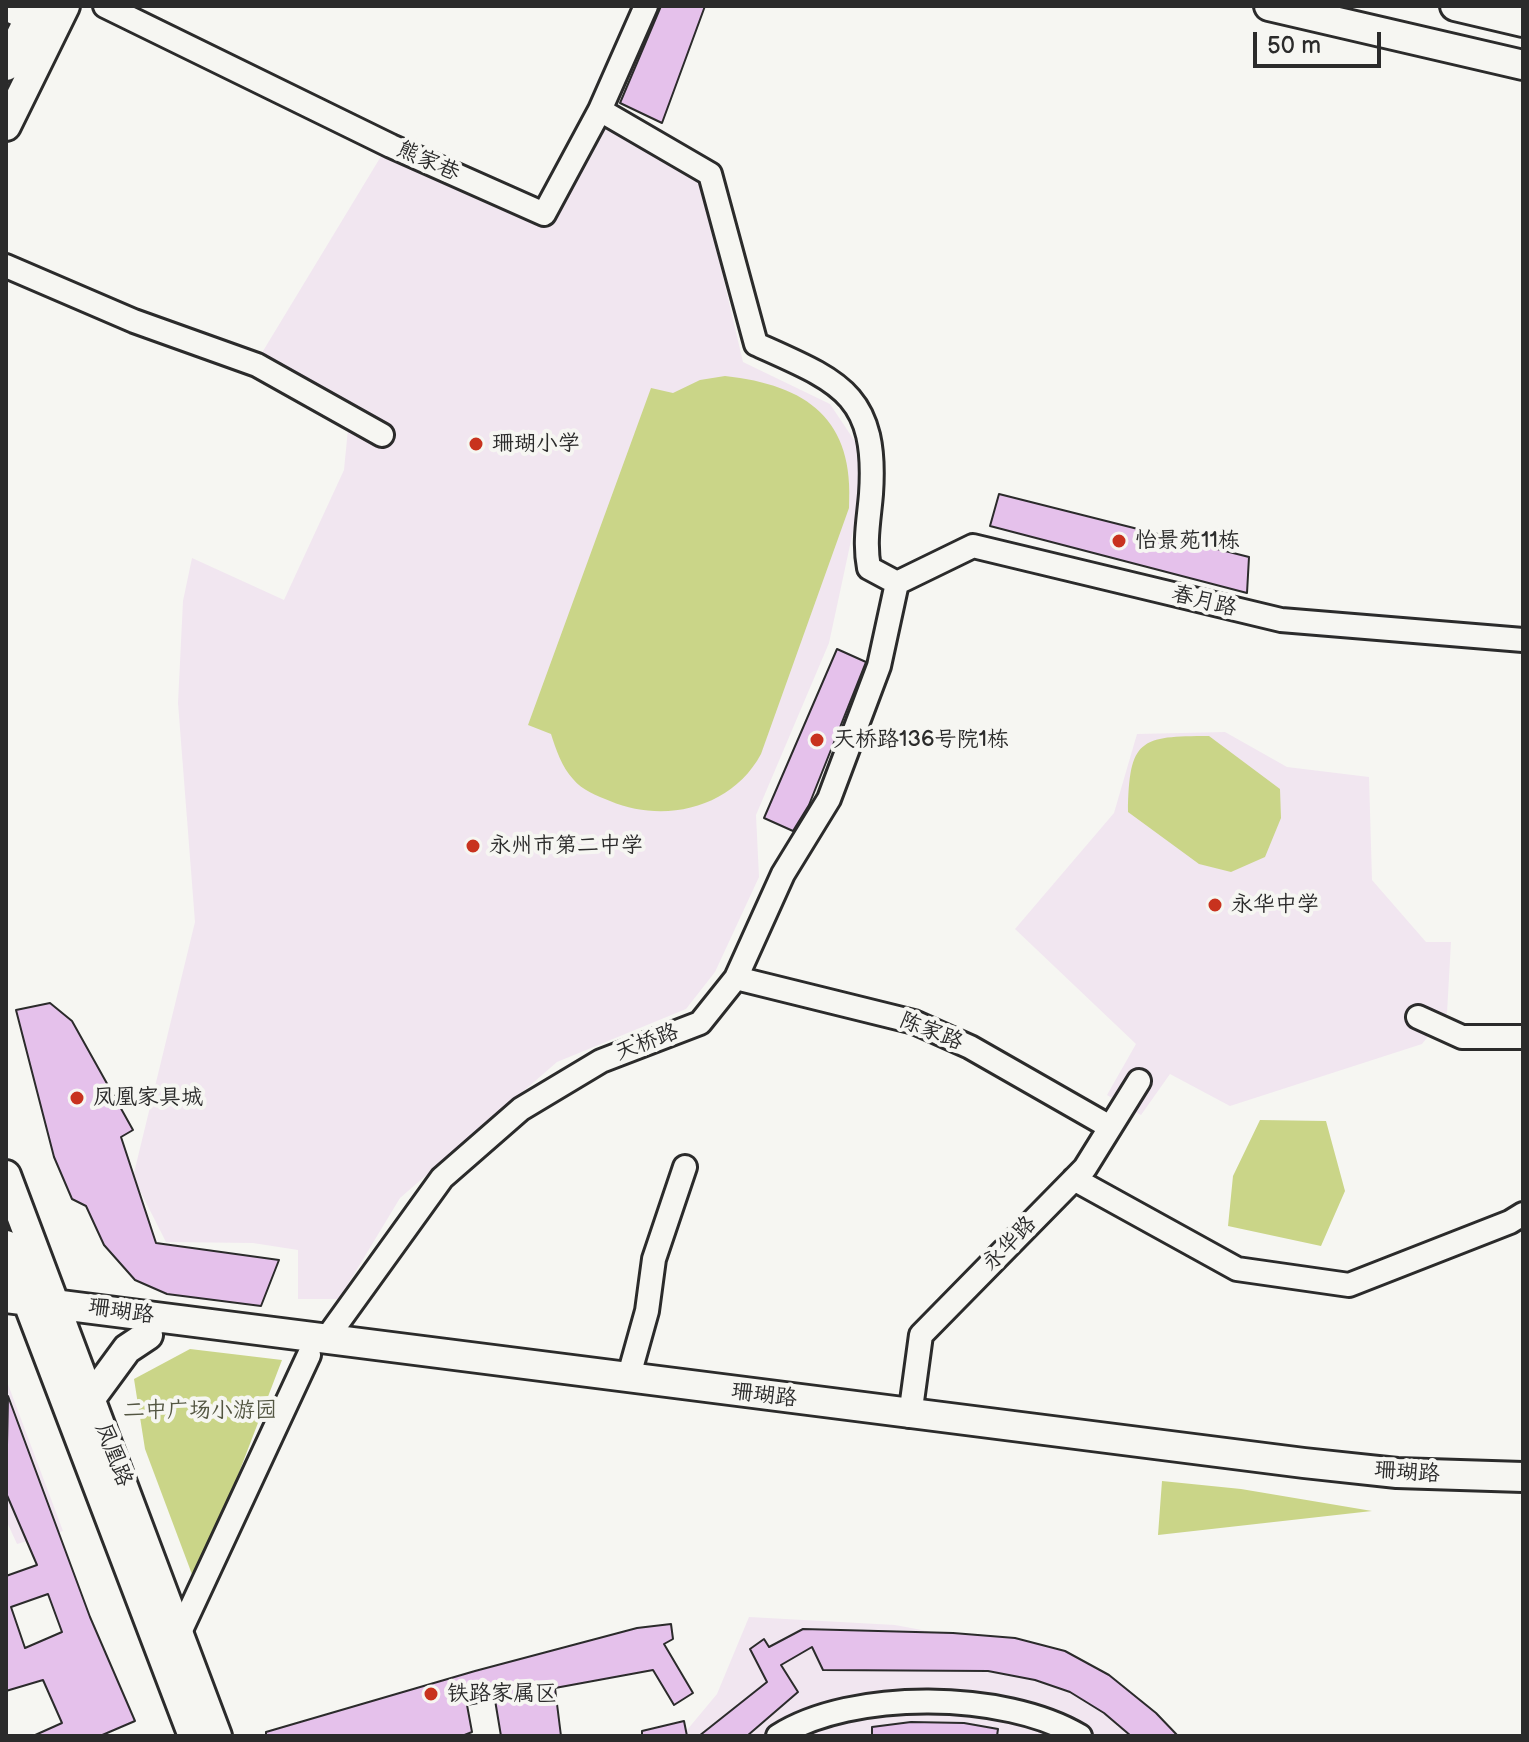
<!DOCTYPE html>
<meta charset="utf-8">
<style>
body{margin:0}
#map{position:relative;width:1529px;height:1742px;overflow:hidden;background:#f6f6f2;font-family:"Balsamiq Sans",sans-serif}
canvas{display:block}
.frame{position:absolute;inset:0;border:8px solid #2b2b2b;pointer-events:none}
.scale{position:absolute;left:1253px;top:32px;width:128px;height:36px;box-sizing:border-box;border:4px solid #2b2b2b;border-top:0;padding-left:10px;font-size:24px;line-height:28px;white-space:nowrap;color:#2b2b2b;-webkit-text-stroke:6px #f6f6f2;paint-order:stroke}
</style>
<div id="map">
<canvas width="1529" height="1742"></canvas>
<div class="frame"></div>
<div class="scale">50 m</div>
</div>
<script>
const c = document.querySelector('canvas').getContext('2d');
c.lineJoin = 'round';
function fill(path, color) { c.fillStyle = color; c.fill(path, 'evenodd'); }
function strokePath(path, color, width, dash) { c.strokeStyle = color; c.lineWidth = width; c.lineCap = dash ? 'butt' : 'round'; c.setLineDash(dash || []); c.stroke(path); }
function write(font, color, halo, rows, align = 'center') {
  c.font = font + ' "Balsamiq Sans","LXGW WenKai TC",sans-serif'; c.lineWidth = 8; c.setLineDash([]); c.textBaseline = 'middle'; c.strokeStyle = halo; c.fillStyle = color; for (const [text, x, y, turn = 0] of rows) {
    c.save(); c.translate(x, y); c.rotate((+turn || 0) * Math.PI / 180); c.textAlign = isNaN(turn) ? turn : align; if (halo) c.strokeText(text, 0, 0); c.fillText(text, 0, 0); c.restore();
  }
}
const built = new Path2D(`
 M600,125L701,183L743,362L830,404L858,446L861,494L829,643L756,815L759,877L715,972L686,1009L557,1062L400,1198L339,1299H298V1250L253,1243L166,1242L133,1177L195,922L178,703L183,601L192,558L284,600L344,470L350,408L260,356L383,153L553,224Z
 M1225,732L1287,767L1369,777L1372,880L1426,942H1451L1447,1013L1422,1044L1230,1106L1170,1074L1141,1115L1107,1095L1136,1044L1015,929L1114,813L1137,734Z
 M6,1379L63,1531L17,1544L6,1520Z
 M749,1617L895,1625L1067,1657L1177,1736H682L717,1694Z`);
const green = new Path2D(`
 M725,376C807,385 855,419 849,508L761,754C732,808 665,824 610,801C597,796 582,790 573,779C562,767 556,750 551,734L528,725L651,388L673,393L700,380Z
 M1209,736L1280,789L1281,818L1265,857L1231,872L1199,864L1128,812C1129,739 1140,736 1209,736Z
 M1260,1120L1326,1121L1345,1191L1321,1246L1228,1226L1233,1176Z
 M190,1349L282,1360L196,1585L145,1449L134,1379Z
 M1162,1481L1241,1489L1372,1511L1158,1535Z`);
const building = new Path2D(`
 M661,6H705L662,123L620,103Z
 M999,494L1249,557L1247,593L990,526Z
 M837,649L866,662L809,805L793,831L764,818Z
 M50,1003L72,1021L133,1130L121,1137L156,1243L279,1260L261,1306L167,1294L135,1280L104,1245L86,1206L72,1199L54,1157L16,1010Z
 M8,1396L90,1617L135,1721L100,1736H33L62,1723L43,1680L6,1691V1576L37,1565L6,1493ZM48,1594L62,1632L25,1648L11,1607Z
 M671,1624L673,1639L664,1644L693,1693L674,1705L653,1670L555,1688L561,1736H501L495,1700L467,1705L472,1732L462,1736H266V1732L475,1671L637,1628Z
 M803,1629L953,1633L1015,1638L1065,1651L1109,1675L1156,1713L1178,1736H1131L1104,1713L1070,1692L1035,1680L988,1671L823,1670L812,1647L781,1665L798,1692L747,1736H699L767,1682L750,1649L764,1639L769,1647Z
 M684,1721L687,1736H642V1731Z
 M911,1722L964,1723L998,1729L997,1736H872V1727Z`);
const minor = new Path2D(`
 M105,6L391,146L544,214L600,110L646,6
 M6,9L29,20
 M600,110L710,174L756,344C838,381 878,393 871,494C869,519 864,542 869,568L897,583
 M6,266L134,321L257,365L382,435
 M897,583L973,546L1281,620L1523,640
 M736,978L914,1022L970,1047L1110,1127
 M1418,1017L1462,1037H1523
 M1074,1179L1237,1269L1349,1285L1510,1222L1523,1214
 M326,1339L442,1178L521,1109L601,1061L700,1023L736,978L783,874L829,799L879,666L897,583
 M628,1379L647,1311L654,1259L685,1167
 M910,1416L921,1335L1085,1168L1139,1081
 M180,1632L309,1355
 M778,1736C852,1689 1005,1691 1080,1736`);
const major = new Path2D(`
 M1269,6L1523,65
 M1455,6L1523,22
 M6,66L35,6
 M6,126L65,6
 M6,1175L217,1736
 M6,1245L193,1736
 M6,1298L1304,1463L1397,1473L1523,1477
 M91,1398L127,1349L148,1335`);
const markers = [
 [476,444,8,"#c8321e"],
 [1119,541,8,"#c8321e"],
 [817,740,8,"#c8321e"],
 [473,846,8,"#c8321e"],
 [1215,905,8,"#c8321e"],
 [77,1098,8,"#c8321e"],
 [431,1694,8,"#c8321e"]
];
const streetNames = [
 ["熊家巷",428,162,24],
 ["春月路",1204,602,14],
 ["陈家路",931,1032,22],
 ["天桥路",647,1043,-21],
 ["永华路",1010,1244,-46],
 ["珊瑚路",121,1312,8],
 ["珊瑚路",764,1396,7],
 ["凤凰路",113,1455,69],
 ["珊瑚路",1407,1473,4]
];
const poiNames = [
 ["珊瑚小学",492,444],
 ["怡景苑11栋",1135,541],
 ["天桥路136号院1栋",833,740],
 ["永州市第二中学",489,846],
 ["永华中学",1231,905],
 ["凤凰家具城",93,1098],
 ["铁路家属区",447,1694]
];
const parkNames = [
 ["二中广场小游园",200,1411]
];
fill(built, '#f1e6f0');
fill(green, '#cad588');
fill(building, '#e5c1eb');
strokePath(building, '#2b2b2b', 2);
strokePath(minor, '#2b2b2b', 28);
strokePath(major, '#2b2b2b', 34);
strokePath(minor, '#f6f6f2', 22);
strokePath(major, '#f6f6f2', 28);
for (const [x, y, r, color] of markers) { const dot = new Path2D(); dot.arc(x, y, r, 0, 2 * Math.PI); c.fillStyle = color; c.fill(dot); strokePath(dot, '#f6f6f2', 3); }
write('22px', '#2b2b2b', '#f6f6f2', streetNames);
write('22px', '#2b2b2b', '#f6f6f2', poiNames, 'left');
write('22px', '#535642', '#f6f6f2', parkNames);
</script>
